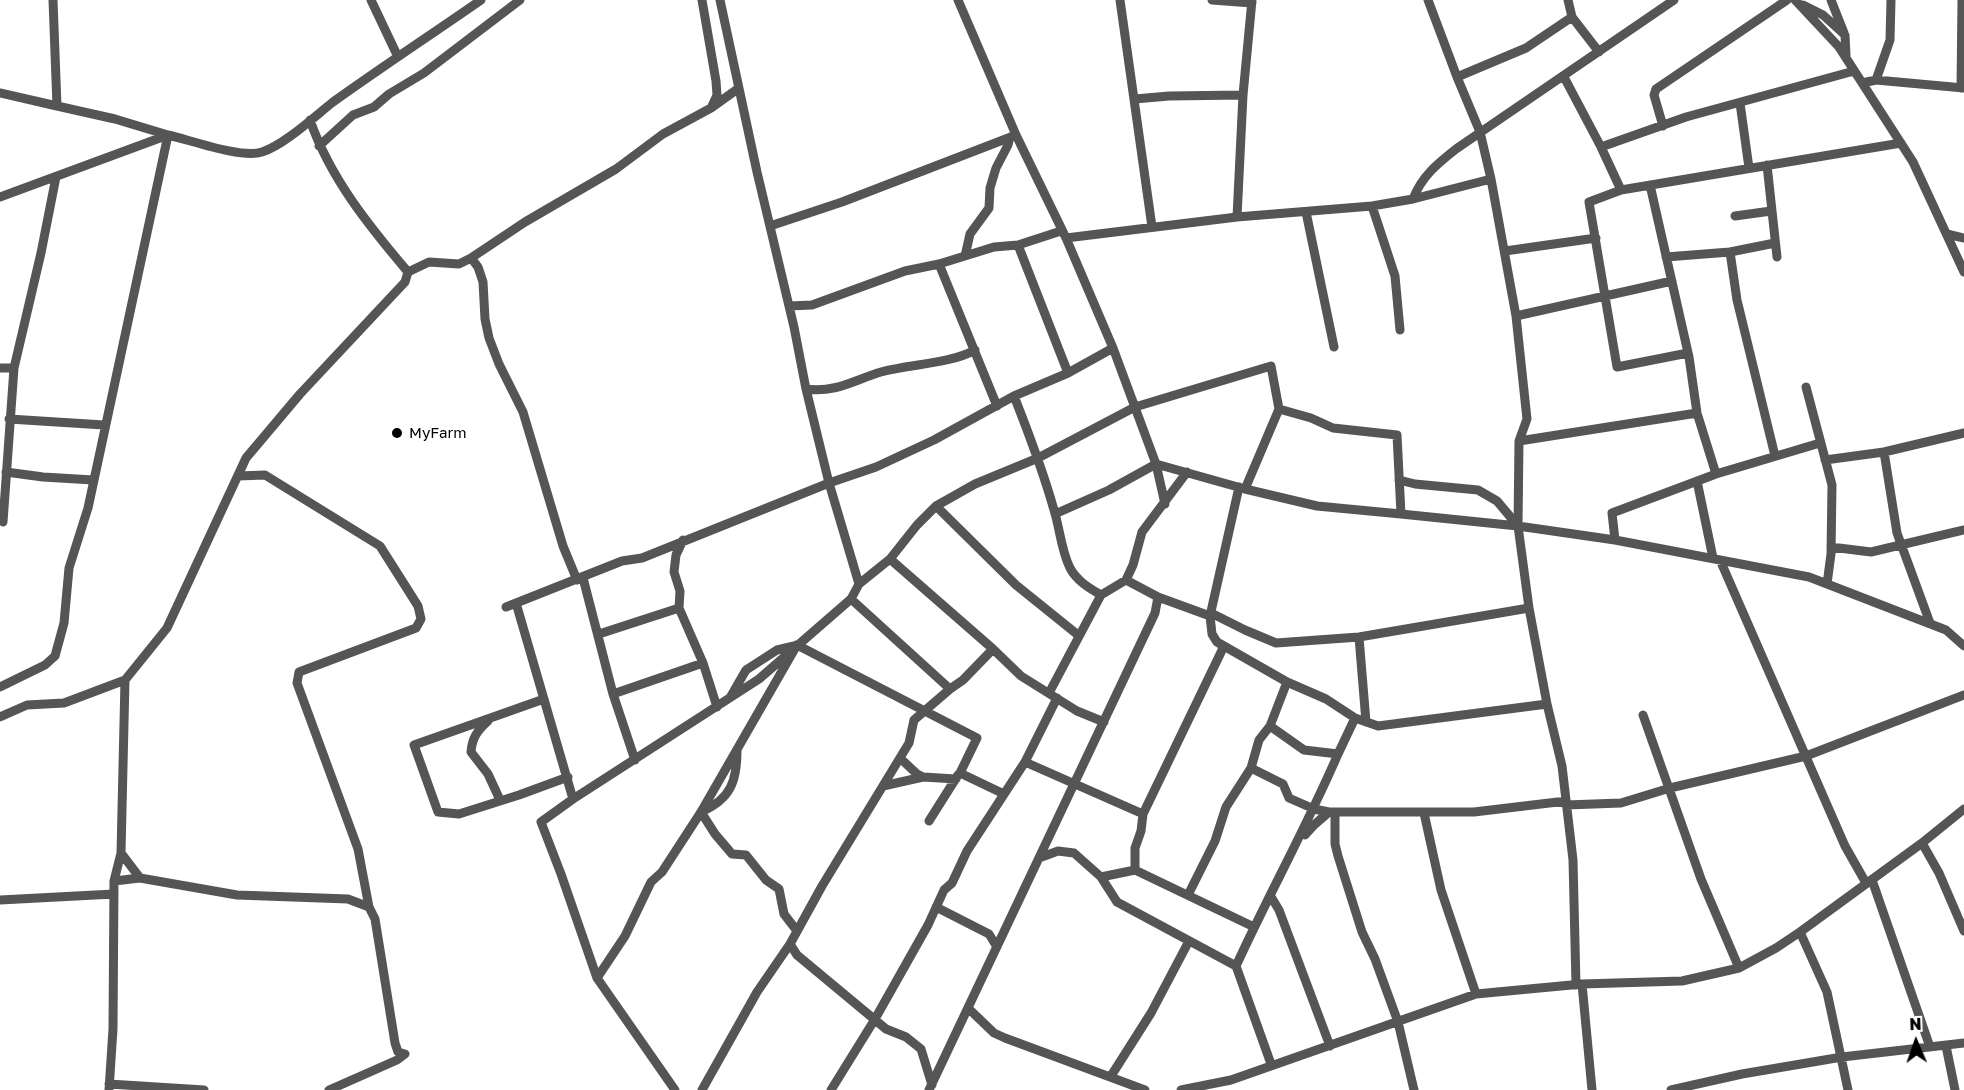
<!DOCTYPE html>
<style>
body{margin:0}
#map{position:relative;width:1964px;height:1090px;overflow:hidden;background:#fff;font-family:"Golos Text",sans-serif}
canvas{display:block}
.north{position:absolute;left:1886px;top:1012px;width:60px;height:60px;-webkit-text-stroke:4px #fff;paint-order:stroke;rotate:358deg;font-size:16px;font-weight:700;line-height:24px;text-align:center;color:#000}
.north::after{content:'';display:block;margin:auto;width:21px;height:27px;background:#000;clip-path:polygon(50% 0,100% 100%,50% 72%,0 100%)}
</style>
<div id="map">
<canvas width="1964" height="1090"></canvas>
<div class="north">N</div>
</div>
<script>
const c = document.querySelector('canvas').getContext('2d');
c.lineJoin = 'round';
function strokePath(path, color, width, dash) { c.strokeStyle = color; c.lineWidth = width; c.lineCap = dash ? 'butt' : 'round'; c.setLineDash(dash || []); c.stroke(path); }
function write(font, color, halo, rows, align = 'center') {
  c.font = font + ' "Golos Text",sans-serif'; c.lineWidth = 4.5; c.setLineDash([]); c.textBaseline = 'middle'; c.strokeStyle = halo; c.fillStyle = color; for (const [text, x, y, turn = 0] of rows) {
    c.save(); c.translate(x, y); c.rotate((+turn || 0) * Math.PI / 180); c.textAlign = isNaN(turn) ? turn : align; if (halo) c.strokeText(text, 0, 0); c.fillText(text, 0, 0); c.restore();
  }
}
const street = new Path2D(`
 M53,0L57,106L115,119L168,135
 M371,0L398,57
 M702,0L716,81L717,95L712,106
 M720,0L757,172L794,327L806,389L829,483L859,584
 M958,0L1016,135L1066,238L1113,348L1156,464L1165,504
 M1120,0L1152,227
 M1212,0L1252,3
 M1428,0L1457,77L1480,132L1491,179L1516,316L1527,419L1519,441L1518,526L1529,608L1547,704L1562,766L1573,860L1576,985
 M1568,0L1572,17L1599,52
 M1795,0L1839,47L1913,162L1964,272
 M1831,0L1844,33
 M1803,5L1823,15L1845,35L1846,56
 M1457,77L1526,48L1572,17
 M1564,77L1601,147L1621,190
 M1876,80L1890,40L1891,0
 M1862,83L1876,80L1964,88
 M1961,88L1962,0
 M0,93L57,106
 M1135,99L1169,96L1243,95
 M1740,103L1749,168
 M310,120C330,178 369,226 408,272
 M1663,126L1654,95L1656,89L1787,0
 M319,146L353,115L374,107L389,94L424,73L520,0
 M1601,147L1686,117L1854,71
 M1767,165L1777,257
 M1650,185L1689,357L1697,413L1716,474
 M0,197L168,135
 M1413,199C1422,176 1437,164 1456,149L1674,0
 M1372,206L1395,276L1400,330
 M1306,212L1334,347
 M1735,216L1771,211
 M1237,217L1243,95L1252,0
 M770,226L842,202L1016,135
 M1947,234L1964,238
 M1066,238L1237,217L1372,206L1413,199L1491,179
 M1018,245L1068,373
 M1505,251L1596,238
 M1730,252L1775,243
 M965,256L970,234L989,208L990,188L996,168L1008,145L1010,137
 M1666,257L1730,252L1737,300L1775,456
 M471,258L478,267L483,282L485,319L489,338L499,364L523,412L563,546L577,580
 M939,264L997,406
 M789,306L812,305L905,271L939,264L994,247L1018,245L1061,231
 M1516,316L1672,281
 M1688,353L1617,367L1589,202L1621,190L1901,143
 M0,368H14
 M1806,387L1832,485L1831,554L1827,584
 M806,389C836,393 854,380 881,372C910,364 950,364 975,350
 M1014,396C1029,434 1043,471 1054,510C1060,529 1061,550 1070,568C1077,581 1089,588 1101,595
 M9,419L104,425
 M1519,441L1697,413
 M1884,452L1897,533L1930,623
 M1825,460L1884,452L1964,433
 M6,472L43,477L93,480
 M238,476L265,475L380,546L418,606L421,619L416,628L299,672L297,683L358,849L369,907
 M1399,480L1415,484L1478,490L1497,501L1518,526
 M1697,481L1713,558
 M1239,487L1210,616L1212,634L1217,642L1287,682L1326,699L1355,718L1378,726L1547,704
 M1245,489L1279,409
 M936,506L1016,585L1078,635
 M1055,514L1109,490L1156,464L1245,489L1317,506L1401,514
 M3,522L14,368L41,253L56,177
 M683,540L676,555L674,572L680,591L679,608L703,663L717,707
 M1615,540L1612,513L1716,474L1820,443
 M1831,547L1871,552L1964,530
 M890,559L993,649
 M1720,560L1845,846L1866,883
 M583,578L613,694L635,760
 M1126,580L1158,597L1210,616
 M851,599L950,689
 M516,603L573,799
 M506,607L622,561L642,558L829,483L876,467L934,440L1014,396L1068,373L1113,348
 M1211,613L1245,630L1276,643L1359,637L1529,608
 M599,634L679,608
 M1359,637L1366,722
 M1224,646L1143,814L1141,831L1135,848V870L1254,927
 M0,687L45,665L55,656L64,623L69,568L88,508L168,135C190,140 242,159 262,152C284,145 314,117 333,102C382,67 432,34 481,0
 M1049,693L1101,595L1126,580L1133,565L1142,532L1187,472
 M613,694L703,663
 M731,696L746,670L777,650L794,646
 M544,699L414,745L438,812L459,814L519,795L568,777
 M1643,715L1701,879L1739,968
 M0,717L27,705L64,703L125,680
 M488,721C477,731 472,738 471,752L488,774L500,800
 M1270,726L1304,750L1338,754L1355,718
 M737,750C737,781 731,799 701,812L715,834L732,854L746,855L766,880L779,889L784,914L797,931
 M900,758L917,774L923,777L956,779
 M1025,762L1143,814
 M1251,768L1283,784L1289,798L1314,809L1329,812H1474L1566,801
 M883,786L923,777
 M1566,805L1621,803L1670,788L1806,756L1964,695
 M1335,813V844L1338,856L1362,932L1375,959L1398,1022L1414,1090
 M1424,813L1441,890L1476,994
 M929,821L958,775
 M1305,835L1314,825L1329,812
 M1922,843L1939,873L1964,931
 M121,853L140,878
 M1039,858L1058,851L1074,853L1101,877L1117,902L1236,966
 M1101,877L1135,870
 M1872,880L1930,1047
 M114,881L140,878L237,895L348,899L369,907L375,919L395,1043L398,1052L405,1054L397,1060L329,1090
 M1188,895L1215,841L1226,807L1251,768L1259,740L1270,726L1287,682
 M1270,895L1279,910L1330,1046
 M0,900L114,894
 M936,907L989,934L997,947
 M1800,932L1827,992L1848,1090
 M790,944L797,955L886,1029L906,1037L921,1049L932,1085
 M597,978L625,936L651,882L662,872L701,812L797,645L977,738L960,773L1004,794
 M1582,984L1592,1090
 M969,1009L994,1033L1005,1038L1145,1090
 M1946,1046L1955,1090
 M1271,1064L1236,966C1269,894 1307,826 1338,754
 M1111,1076L1151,1013L1189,941
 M109,1084L204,1090
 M109,1090L113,1029L114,881L121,853L125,680L167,628L246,458L300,394L405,282L408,272L429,262L459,264L471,258L525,222L616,169L663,134L711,108L739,88
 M675,1090L597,978L561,874L541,822L573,799L759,679L851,599L859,584L890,559L917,525L936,506L975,484L1038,458L1135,407L1271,366L1279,409L1311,418L1333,428L1397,435L1401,514L1518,526L1615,540L1809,577L1946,630L1964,646
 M702,1090L757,992L790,944L822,886L909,743L914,720L950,689L963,680L993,649L1021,676L1077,711L1104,722
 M831,1090L875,1019L928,925L944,890L952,883L967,851L1025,762L1057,698
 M929,1090L1155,613L1158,597
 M1181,1090L1231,1080L1476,994L1582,984L1682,981L1739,968L1776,948L1800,932L1922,843L1964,809
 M1671,1090L1742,1074L1842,1057L1964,1043`);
const markers = [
 [397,433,6,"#000"]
];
const poiNames = [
 ["MyFarm",409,433]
];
strokePath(street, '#555', 9);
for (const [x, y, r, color] of markers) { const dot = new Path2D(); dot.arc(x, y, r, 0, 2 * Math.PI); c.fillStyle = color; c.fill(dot); strokePath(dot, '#fff', 2); }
write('15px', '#000', '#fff', poiNames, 'left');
</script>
